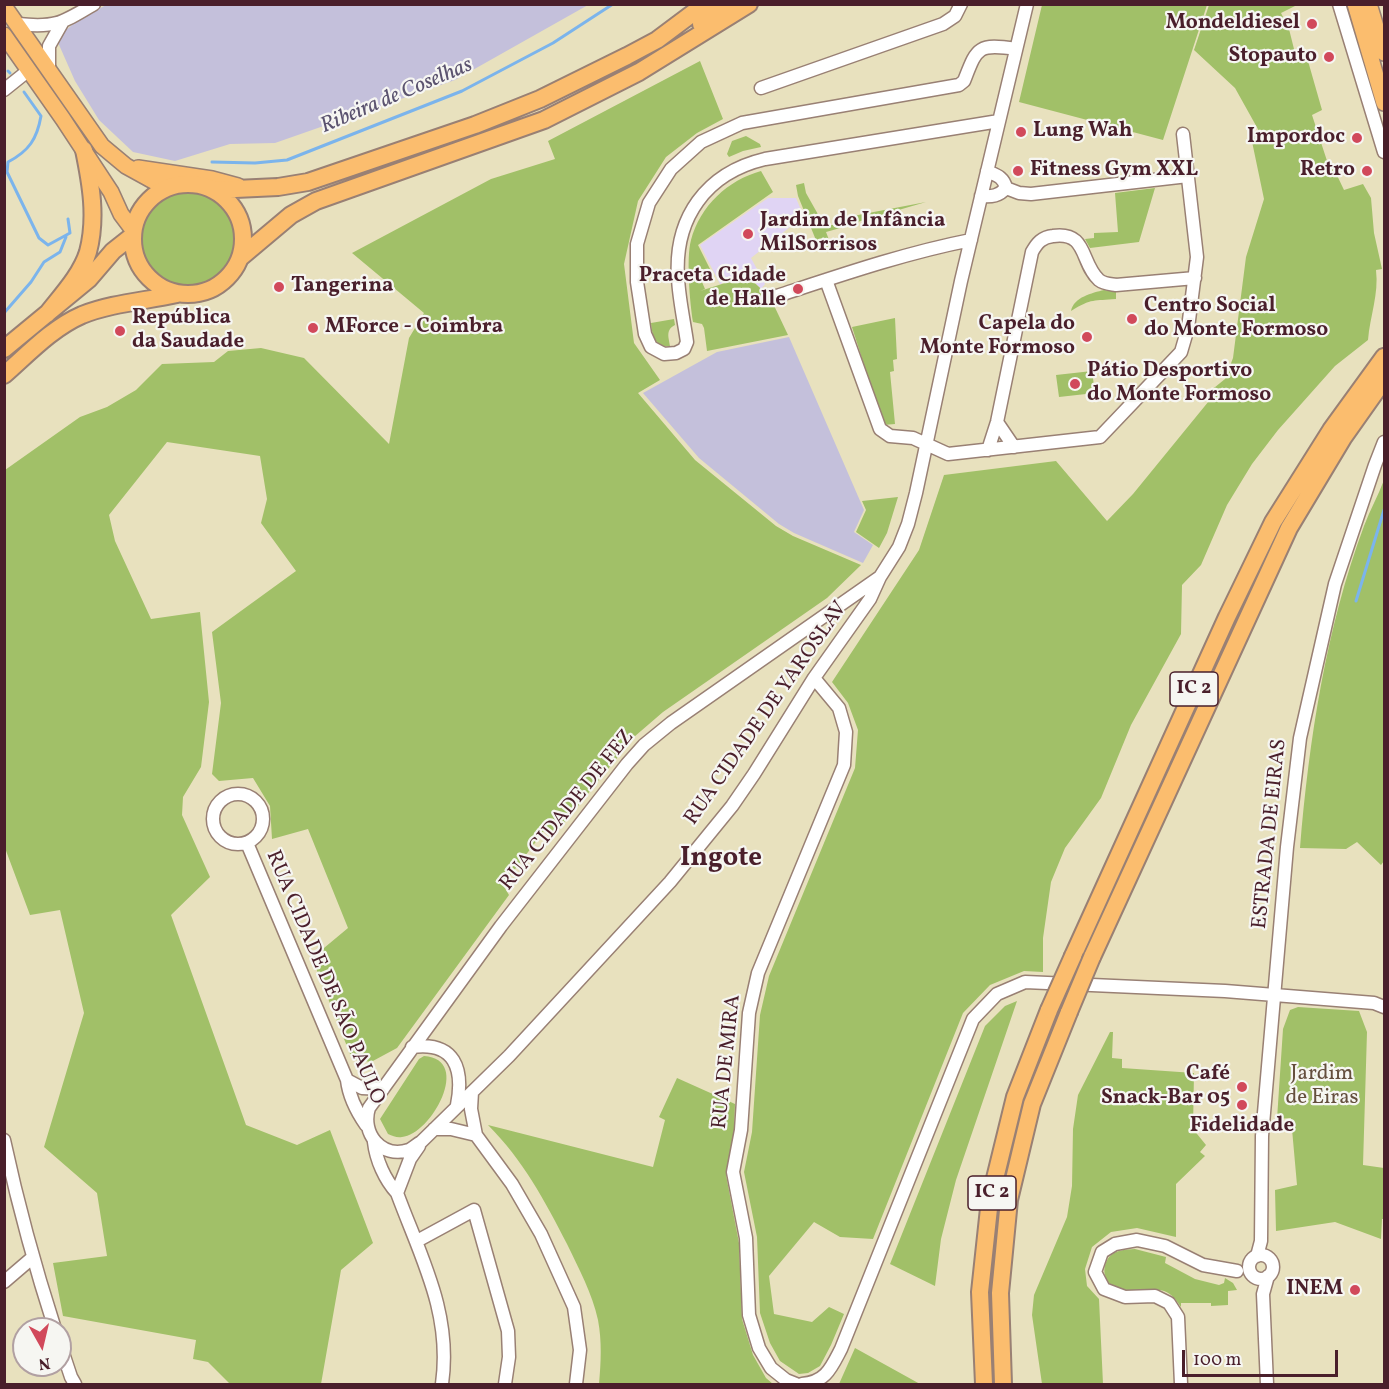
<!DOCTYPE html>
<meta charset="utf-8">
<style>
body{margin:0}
#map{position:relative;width:1389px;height:1389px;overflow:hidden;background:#e8e1be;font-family:Vollkorn,serif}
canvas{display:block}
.frame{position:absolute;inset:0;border:6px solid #4a1f2b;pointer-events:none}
.north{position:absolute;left:12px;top:1317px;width:60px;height:60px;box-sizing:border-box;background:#f6f6f2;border:2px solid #b1a0a2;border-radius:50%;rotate:172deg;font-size:16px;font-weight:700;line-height:24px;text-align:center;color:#4a1f2b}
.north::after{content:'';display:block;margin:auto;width:21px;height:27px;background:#d1495b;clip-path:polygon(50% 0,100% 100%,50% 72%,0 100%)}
.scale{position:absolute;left:1182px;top:1350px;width:156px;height:27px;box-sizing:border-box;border:3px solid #4a1f2b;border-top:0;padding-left:8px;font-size:18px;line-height:21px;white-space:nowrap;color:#4a1f2b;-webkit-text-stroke:4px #f6f6f2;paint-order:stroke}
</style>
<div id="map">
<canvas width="1389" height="1389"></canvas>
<div class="frame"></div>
<div class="north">N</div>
<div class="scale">100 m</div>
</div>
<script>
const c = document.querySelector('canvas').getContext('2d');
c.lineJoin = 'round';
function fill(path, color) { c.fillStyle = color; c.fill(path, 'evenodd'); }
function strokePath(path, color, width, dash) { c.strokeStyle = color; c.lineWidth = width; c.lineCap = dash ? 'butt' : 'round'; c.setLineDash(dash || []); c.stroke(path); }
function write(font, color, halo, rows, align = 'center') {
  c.font = font + ' Vollkorn,serif'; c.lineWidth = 4.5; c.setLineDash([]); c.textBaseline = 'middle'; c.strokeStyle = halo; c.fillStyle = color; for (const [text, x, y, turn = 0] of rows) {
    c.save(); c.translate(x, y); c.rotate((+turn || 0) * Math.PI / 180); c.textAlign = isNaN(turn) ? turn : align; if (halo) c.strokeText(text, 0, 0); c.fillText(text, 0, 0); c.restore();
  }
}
const built = new Path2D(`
 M768,198H796L806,222L795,223L751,258L765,284L761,289L748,275L720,284L700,245Z`);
const industrial = new Path2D(`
 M106,5H588L455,80L275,143L230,144L175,161L133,152L99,120L75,81L56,38L77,21Z
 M789,337L864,510L854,532L873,545L863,563L794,533L779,524L699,458L643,393L717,352Z`);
const green = new Path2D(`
 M1042,5H1207L1163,140L1019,102Z
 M1209,5H1297L1281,13L1289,29L1296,57L1306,54L1322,110L1312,115L1330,170L1334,169L1344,190L1363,184L1371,198L1374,233L1382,269L1376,270C1379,294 1370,316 1368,340L1335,366L1278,430L1252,464L1227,505L1201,565L1182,585L1181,634L1131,725L1101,798L1065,848L1051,882L1043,938V972L1024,971L990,985L963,1013L873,1239L840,1237L814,1222L769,1276L774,1314L812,1322L829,1307L844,1314L831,1345L820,1366L808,1373L799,1374L780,1361L770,1343L760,1313L757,1237L744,1172L752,1132L760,1015L769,976L855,768L858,730L848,703L832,682L919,550L944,475L1056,461L1107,521L1133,494L1213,396L1209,392L1225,379L1233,358L1246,257L1264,199L1250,132L1259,131L1235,88L1194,50Z
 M700,61L723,119L697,133L666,157L638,201L624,264L634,343L660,380L638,393L695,460L776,526L793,536L861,565L827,598L663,712L634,737L553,837L544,831L503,885L509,895L397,1048L371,1062L352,1059L312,958L348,928L308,829L272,839L270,806L253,778L219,781L212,774L221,703L212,632L296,571L261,523L267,499L260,456L167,442L109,515L115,541L151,619L200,612L209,702L201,767L183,797L182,815L210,877L171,915L246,1125L297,1145L330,1130L373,1243L341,1270L321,1384H230L208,1362L193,1359L196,1340L63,1316L53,1263L107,1256L97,1193L44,1147L84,1013L60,910L30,915L5,848V470L80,417L107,407L136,390L162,364L214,362L228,351L261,348L304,358L389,444L409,338L424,313L352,253L491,179L555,159L548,141Z
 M746,136L760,144L761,147L743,151L729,157L727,154L732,141Z
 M761,171L773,192L698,245L714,277L702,282L705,289L700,291L747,276L770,297L788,335L707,351L704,328L702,324L693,322C690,304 686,258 691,240C700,206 728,180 761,171Z
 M804,183L806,193L824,225H843L844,227L826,232L831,245L820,250L798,196L796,185Z
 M1155,188L1139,242L1090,248L1085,239L1094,238V233L1118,232L1115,193Z
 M139 240a48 48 0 1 1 96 0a48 48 0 1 1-96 0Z
 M926,202L854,223L853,216Z
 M1104,290L1116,292V299C1094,301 1092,298 1071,311C1074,297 1092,293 1104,290Z
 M895,318L897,359L893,360L894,371L890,372L895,424L883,425L852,327Z
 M674,319L675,325C665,330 669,338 670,346C655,348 652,335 651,323Z
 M1092,371L1095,393L1059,397L1056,375Z
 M1384,480V861L1381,865L1357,842L1346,849L1300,848C1309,740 1326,628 1364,526C1370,510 1378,496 1384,480Z
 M898,497L887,533L879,548L856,532L866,510L862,501Z
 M1017,1001L956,1180L941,1239L935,1286L890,1264L985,1026L1005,1006Z
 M1298,1007L1359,1011L1367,1032L1363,1165L1384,1168V1219H1382L1381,1239L1335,1222L1276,1231L1275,1190L1297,1185L1291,1118L1277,1119L1283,1029L1290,1010Z
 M1110,1032H1113L1112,1058L1122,1059V1068L1194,1073L1193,1129L1206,1145L1200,1152L1205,1156L1176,1184V1237L1137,1228L1111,1232L1092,1247L1085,1269L1087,1286L1099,1299L1103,1384H1042L1032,1315L1034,1295L1067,1217L1072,1186L1073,1129L1078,1095Z
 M424,1056C473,1059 431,1135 402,1137C397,1138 393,1136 388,1134L380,1119L419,1059Z
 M677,1078L735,1104L734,1133L726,1175L739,1243L742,1319L753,1355L766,1378L773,1384H599C601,1363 602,1341 598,1320C592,1293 579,1269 567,1244C545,1201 523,1160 488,1125L653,1167L665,1120L659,1117Z
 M1135,1249L1166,1257L1165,1263L1195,1279L1219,1285L1224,1283L1225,1278L1233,1283L1237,1290L1228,1291V1305L1211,1306V1303H1181V1307C1176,1300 1172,1294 1164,1291C1146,1284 1111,1301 1105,1275C1103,1269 1106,1261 1109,1257C1117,1249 1125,1250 1135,1249Z
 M855,1348L920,1384H839Z`);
const stream = new Path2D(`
 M8,71L10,73
 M24,92L41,116C37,139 29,151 8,162L7,172L39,238L48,245L70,233L68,219
 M212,162L255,163L287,160L462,91L553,43L613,4
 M4,313L31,282L44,262L60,252L66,237
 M1356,601L1384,510`);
const minor = new Path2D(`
 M1339,4L1384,152
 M18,24C56,28 62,23 94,4
 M49,70V46L62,23
 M761,88L943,24L955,16L961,4
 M4,90L29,70
 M999,121L765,159C706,173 674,218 678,278C679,299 684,321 687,342L684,349L676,353L664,354L651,347L645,334L637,282V244L649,203L671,169L701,142L742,123L959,85L964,81C977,48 977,43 1016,49
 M1006,188L1019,193L1031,194L1188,176
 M981,196C992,197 999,196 1006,188C1004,177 996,175 987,171
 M826,280L880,429L890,436L913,438L948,454L1100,437L1181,352L1188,328L1197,257L1183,134
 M777,296C841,275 905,253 971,240
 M997,422L1014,447
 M988,450L997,422L1032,252C1037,243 1042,237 1053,236C1088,231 1080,263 1099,280C1104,284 1110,284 1116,285L1195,278
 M880,577L671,723L644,745L627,764L501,926L369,1108C361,1133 381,1159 409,1150C413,1148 417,1144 421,1142L509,1056L670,882L732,806L754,774L814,678L870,599L880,577L899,547L908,524L916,493L961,281L1027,4
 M213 819a25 25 0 1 1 50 0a25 25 0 1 1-50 0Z
 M247,843L347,1080C349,1097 357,1112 366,1125
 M412,1047C455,1041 464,1069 457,1105
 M347,1080L362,1088L383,1089
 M472,1092L471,1109L476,1135L512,1184L541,1234L574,1307L580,1350L576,1384
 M434,1129H451L476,1135
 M4,1140C18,1205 35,1267 55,1329
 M374,1142C376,1160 385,1180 397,1193C421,1258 452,1313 442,1384
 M397,1193L410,1159L419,1146
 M417,1241L474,1210L508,1331L509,1357L505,1384
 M1249 1267a12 12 0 1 1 24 0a12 12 0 1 1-24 0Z
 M1257,1256L1261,1241L1262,1136L1287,847L1300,738L1335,584L1375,465L1384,442
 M4,1282L32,1258
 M60,1344L71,1377L75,1384
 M796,1384L786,1380L771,1368L759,1348L749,1315L746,1238L733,1172L741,1130L749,1013L758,973L844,765L846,732L839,708L814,678
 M802,1384C826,1382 831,1368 841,1349L973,1019L997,994L1025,982L1225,991L1374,1003L1384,1007
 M1181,1384L1178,1317L1169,1303L1155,1296L1125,1297L1104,1289L1095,1272L1102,1252L1115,1244L1137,1240L1165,1246L1203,1265L1237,1271
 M1267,1384L1263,1294L1268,1276`);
const major = new Path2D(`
 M1355,4L1384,103
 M1369,4L1384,53
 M4,6L102,146L126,166L166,188
 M4,35L63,119L111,192L121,214L133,230
 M138,168L212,179L238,186`);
const highway = new Path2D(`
 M701,24L724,4
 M133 239a55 55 0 1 1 110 0a55 55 0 1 1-110 0Z
 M214,190L278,187L308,182L475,125L540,99L627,56L657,40L705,4
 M241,257L291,215L316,201L544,120L639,72L749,4
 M47,314C61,296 81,275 88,252C97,218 91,184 84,150
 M4,349L89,279L113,251L132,236
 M4,375C28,354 52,328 82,315C112,303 146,301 177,294
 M1073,956L1227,617L1273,522L1331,430L1384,357
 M1092,957L1289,528L1343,438L1384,380
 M984,1384L980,1292L990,1199L1015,1097L1049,1010
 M1003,1384L1000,1293L1009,1200L1032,1104L1069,1012`);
const highwayBridge = new Path2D(`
 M1049,1010L1073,956
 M1069,1012L1092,957`);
const markers = [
 [1312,24,6,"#d1495b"],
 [1329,57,6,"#d1495b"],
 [1021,132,6,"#d1495b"],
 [1357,138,6,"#d1495b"],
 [1018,171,6,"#d1495b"],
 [1367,171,6,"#d1495b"],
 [748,234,6,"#d1495b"],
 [279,287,6,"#d1495b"],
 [798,289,6,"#d1495b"],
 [1132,319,6,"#d1495b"],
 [313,328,6,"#d1495b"],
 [120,331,6,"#d1495b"],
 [1087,337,6,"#d1495b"],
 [1075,384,6,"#d1495b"],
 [1242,1087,6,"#d1495b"],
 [1242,1105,6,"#d1495b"],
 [1355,1290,6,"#d1495b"]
];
const shields = [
 [1194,689,48],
 [992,1193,48]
];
const shieldNames = [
 ["IC 2",1194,689],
 ["IC 2",992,1193]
];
const poiNames = [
 ["Mondeldiesel",1300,24],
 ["Stopauto",1317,57],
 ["Lung Wah",1033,132,"left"],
 ["Impordoc",1345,138],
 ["Fitness Gym XXL",1030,171,"left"],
 ["Retro",1355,171],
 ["Jardim de Infância",760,222,"left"],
 ["MilSorrisos",760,246,"left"],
 ["Praceta Cidade",786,277],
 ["de Halle",786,301],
 ["Tangerina",291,287,"left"],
 ["Centro Social",1144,307,"left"],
 ["do Monte Formoso",1144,331,"left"],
 ["República",132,319,"left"],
 ["da Saudade",132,343,"left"],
 ["Capela do",1075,325],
 ["Monte Formoso",1075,349],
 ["MForce - Coimbra",325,328,"left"],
 ["Pátio Desportivo",1087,372,"left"],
 ["do Monte Formoso",1087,396,"left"],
 ["Café",1230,1075],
 ["Snack-Bar 05",1230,1099],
 ["Fidelidade",1242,1127,"center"],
 ["INEM",1343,1290]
];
const streetNames = [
 ["RUA CIDADE DE YAROSLAV",767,714,-55],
 ["RUA CIDADE DE FEZ",568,811,-51],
 ["ESTRADA DE EIRAS",1271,834,-84],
 ["RUA CIDADE DE SÃO PAULO",324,978,67],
 ["RUA DE MIRA",728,1062,-84]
];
const parkNames = [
 ["Jardim",1322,1075],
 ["de Eiras",1322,1099]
];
const waterNames = [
 ["Ribeira de Coselhas",397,97,-23]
];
const districtNames = [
 ["Ingote",721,860]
];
fill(built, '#e0d4f4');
fill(industrial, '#c4c0db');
fill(green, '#a1c068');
strokePath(stream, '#7bb4ec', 3);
strokePath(minor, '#998074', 15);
strokePath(major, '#998074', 18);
strokePath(highway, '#998074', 20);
strokePath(minor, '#fff', 12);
strokePath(major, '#fbbd6e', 15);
strokePath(highway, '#fbbd6e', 16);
strokePath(highwayBridge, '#998074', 20, []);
strokePath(highwayBridge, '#fbbd6e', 16);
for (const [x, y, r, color] of markers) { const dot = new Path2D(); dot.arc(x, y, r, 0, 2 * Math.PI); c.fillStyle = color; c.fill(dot); strokePath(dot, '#f6f6f2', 2); }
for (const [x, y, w] of shields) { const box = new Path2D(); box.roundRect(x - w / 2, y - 17, w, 34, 4.5); c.fillStyle = '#f6f6f2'; c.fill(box); strokePath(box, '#4a1f2b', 1.5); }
write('bold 20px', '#4a1f2b', null, shieldNames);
write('bold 21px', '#4a1f2b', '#f6f6f2', poiNames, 'right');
write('21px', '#4a1f2b', '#f6f6f2', streetNames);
write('21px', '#644f3d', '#f6f6f2', parkNames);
write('italic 22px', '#5b536f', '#f6f6f2', waterNames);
write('bold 27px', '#4a1f2b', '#f6f6f2', districtNames);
</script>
